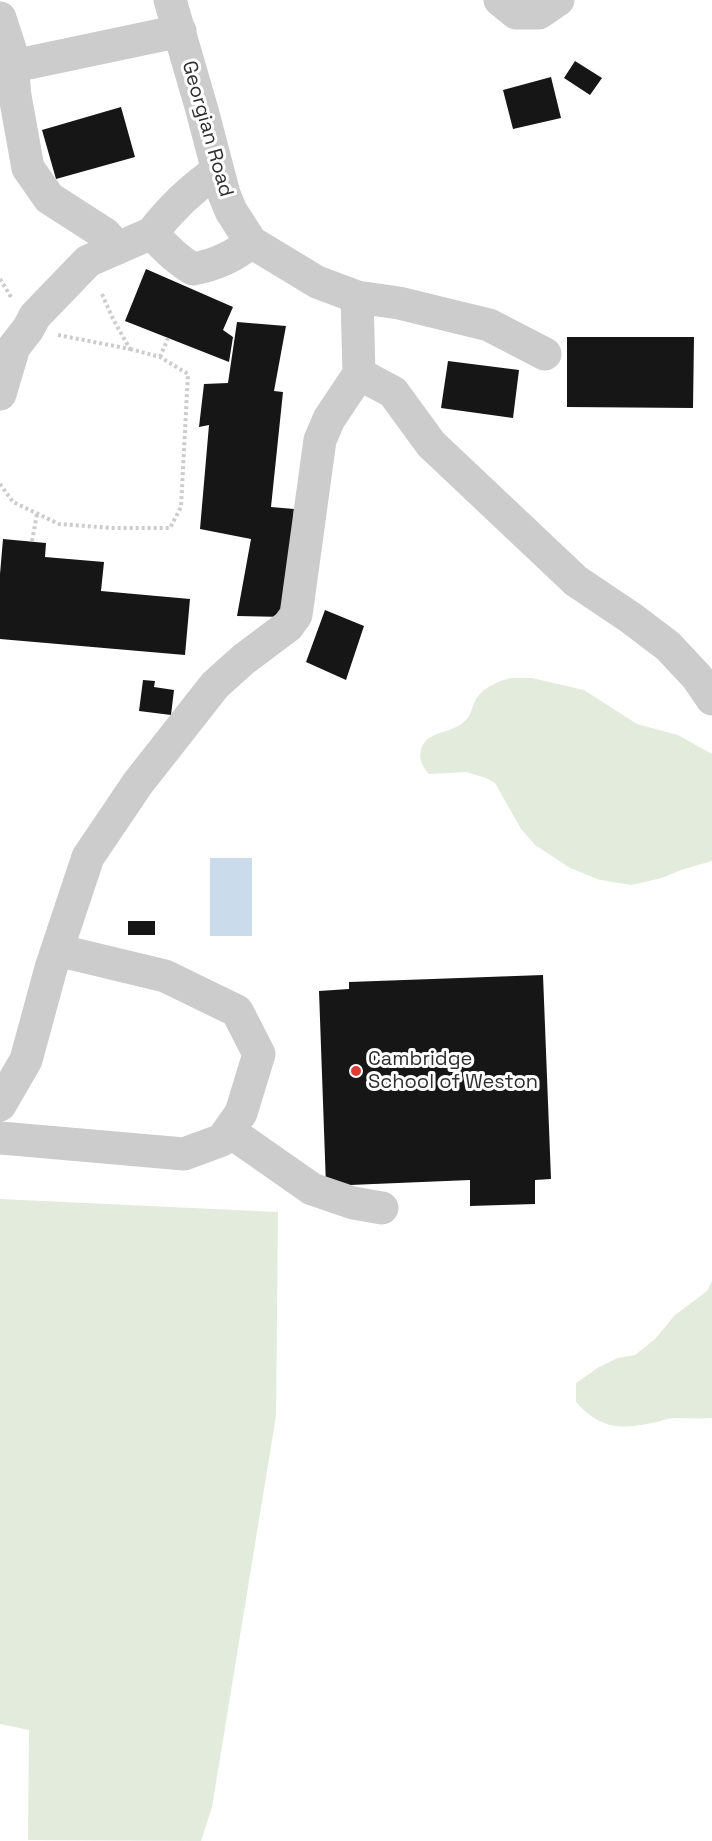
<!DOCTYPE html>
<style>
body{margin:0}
canvas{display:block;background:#fff}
</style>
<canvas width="712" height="1841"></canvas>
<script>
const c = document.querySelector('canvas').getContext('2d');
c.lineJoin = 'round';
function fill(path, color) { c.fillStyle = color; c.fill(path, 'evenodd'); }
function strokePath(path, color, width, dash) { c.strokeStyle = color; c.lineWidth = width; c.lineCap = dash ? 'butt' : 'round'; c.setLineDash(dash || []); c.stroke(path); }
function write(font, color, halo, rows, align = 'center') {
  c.font = font + ' "Space Grotesk",sans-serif'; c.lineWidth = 6; c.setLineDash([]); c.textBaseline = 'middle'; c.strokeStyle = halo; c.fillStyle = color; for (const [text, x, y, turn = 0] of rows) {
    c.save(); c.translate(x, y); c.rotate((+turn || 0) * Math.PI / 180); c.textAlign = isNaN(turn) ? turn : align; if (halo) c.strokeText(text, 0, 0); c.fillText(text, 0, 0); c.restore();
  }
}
const green = new Path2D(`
 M511,678H532L584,690L637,724L678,735L712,754V861L681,870L662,878L631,885L600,880L570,868L535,845L521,829L495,783L486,778L466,772L429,774C419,764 416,748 429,738C441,730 454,732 466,720C472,713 472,706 476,699C484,687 498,681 511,678Z
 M0,1199L278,1212L276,1416L212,1807L201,1841L28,1840L29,1730L0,1724Z
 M712,1281V1418C699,1419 687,1418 675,1418C667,1418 659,1422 652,1423C618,1430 600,1428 576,1402V1383L599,1367L618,1358L635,1355L655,1339L675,1315L707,1291Z`);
const water = new Path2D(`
 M210,858H252V936H210Z`);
const building = new Path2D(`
 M575,61L602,78L590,95L564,78Z
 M551,77L561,118L513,129L503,90Z
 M121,107L135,157L56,179L42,130Z
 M146,269L233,307L223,330L233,337L229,362L125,321Z
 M237,322L286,326L274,391L283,392L271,507L294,509L285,617L237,616L251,539L200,529L209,425L199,427L204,384L228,383Z
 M567,337H694L693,408L567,407Z
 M448,361L519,370L513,418L441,408Z
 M3,539L46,543L45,557L104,562L101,591L190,599L185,655L0,639V574Z
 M325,610L364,626L346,680L306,662Z
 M143,680L155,681L154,687L174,690L171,715L139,711Z
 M128,921H155V935H128Z
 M543,975L551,1179L535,1180V1204L470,1206V1180L326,1186L319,991L349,989V982Z`);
const path = new Path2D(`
 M0,279L11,297
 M58,335L130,349L113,319L101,292
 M160,357L168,338
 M0,484L13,502L59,524L112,528H170L181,507L188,374L160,357L130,349
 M32,541L37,514`);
const minor = new Path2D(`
 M170,0L202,110L224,194L231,211L251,242L317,282L357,297L399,303L489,325L545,354
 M500,0L516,13H539L558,0
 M0,18L11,52L15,96L28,168L49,198L105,234L118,248
 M14,66L180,31
 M152,233C171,208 191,189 217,171
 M359,374L393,392L431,444L576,581L631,618L668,646L697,677L712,699
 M0,394L14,347L28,329L35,316L88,261L152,233C165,248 177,260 193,269C215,265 234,257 251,242
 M0,1105L26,1060L51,968L88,857L138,783L215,685L244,659L288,626L296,615L320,440L329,419L359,374L357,297
 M229,1131L312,1189L353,1203L382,1208
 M0,1138L184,1154L222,1140L241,1113L259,1054L237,1011L165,976L57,950`);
const markers = [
 [356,1071,6,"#e03b37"]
];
const streetNames = [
 ["Georgian Road",207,129,74]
];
const poiNames = [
 ["Cambridge",368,1060],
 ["School of Weston",368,1083]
];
fill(green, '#e3ebdd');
fill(water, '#cadbeb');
fill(building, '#161616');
strokePath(path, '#ccc', 4, [3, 3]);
strokePath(minor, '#ccc', 33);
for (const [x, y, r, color] of markers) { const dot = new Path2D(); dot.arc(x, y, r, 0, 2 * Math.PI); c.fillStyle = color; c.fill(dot); strokePath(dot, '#fff', 2); }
write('20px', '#2f2f2f', '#fff', streetNames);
write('20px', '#2f2f2f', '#fff', poiNames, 'left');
</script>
